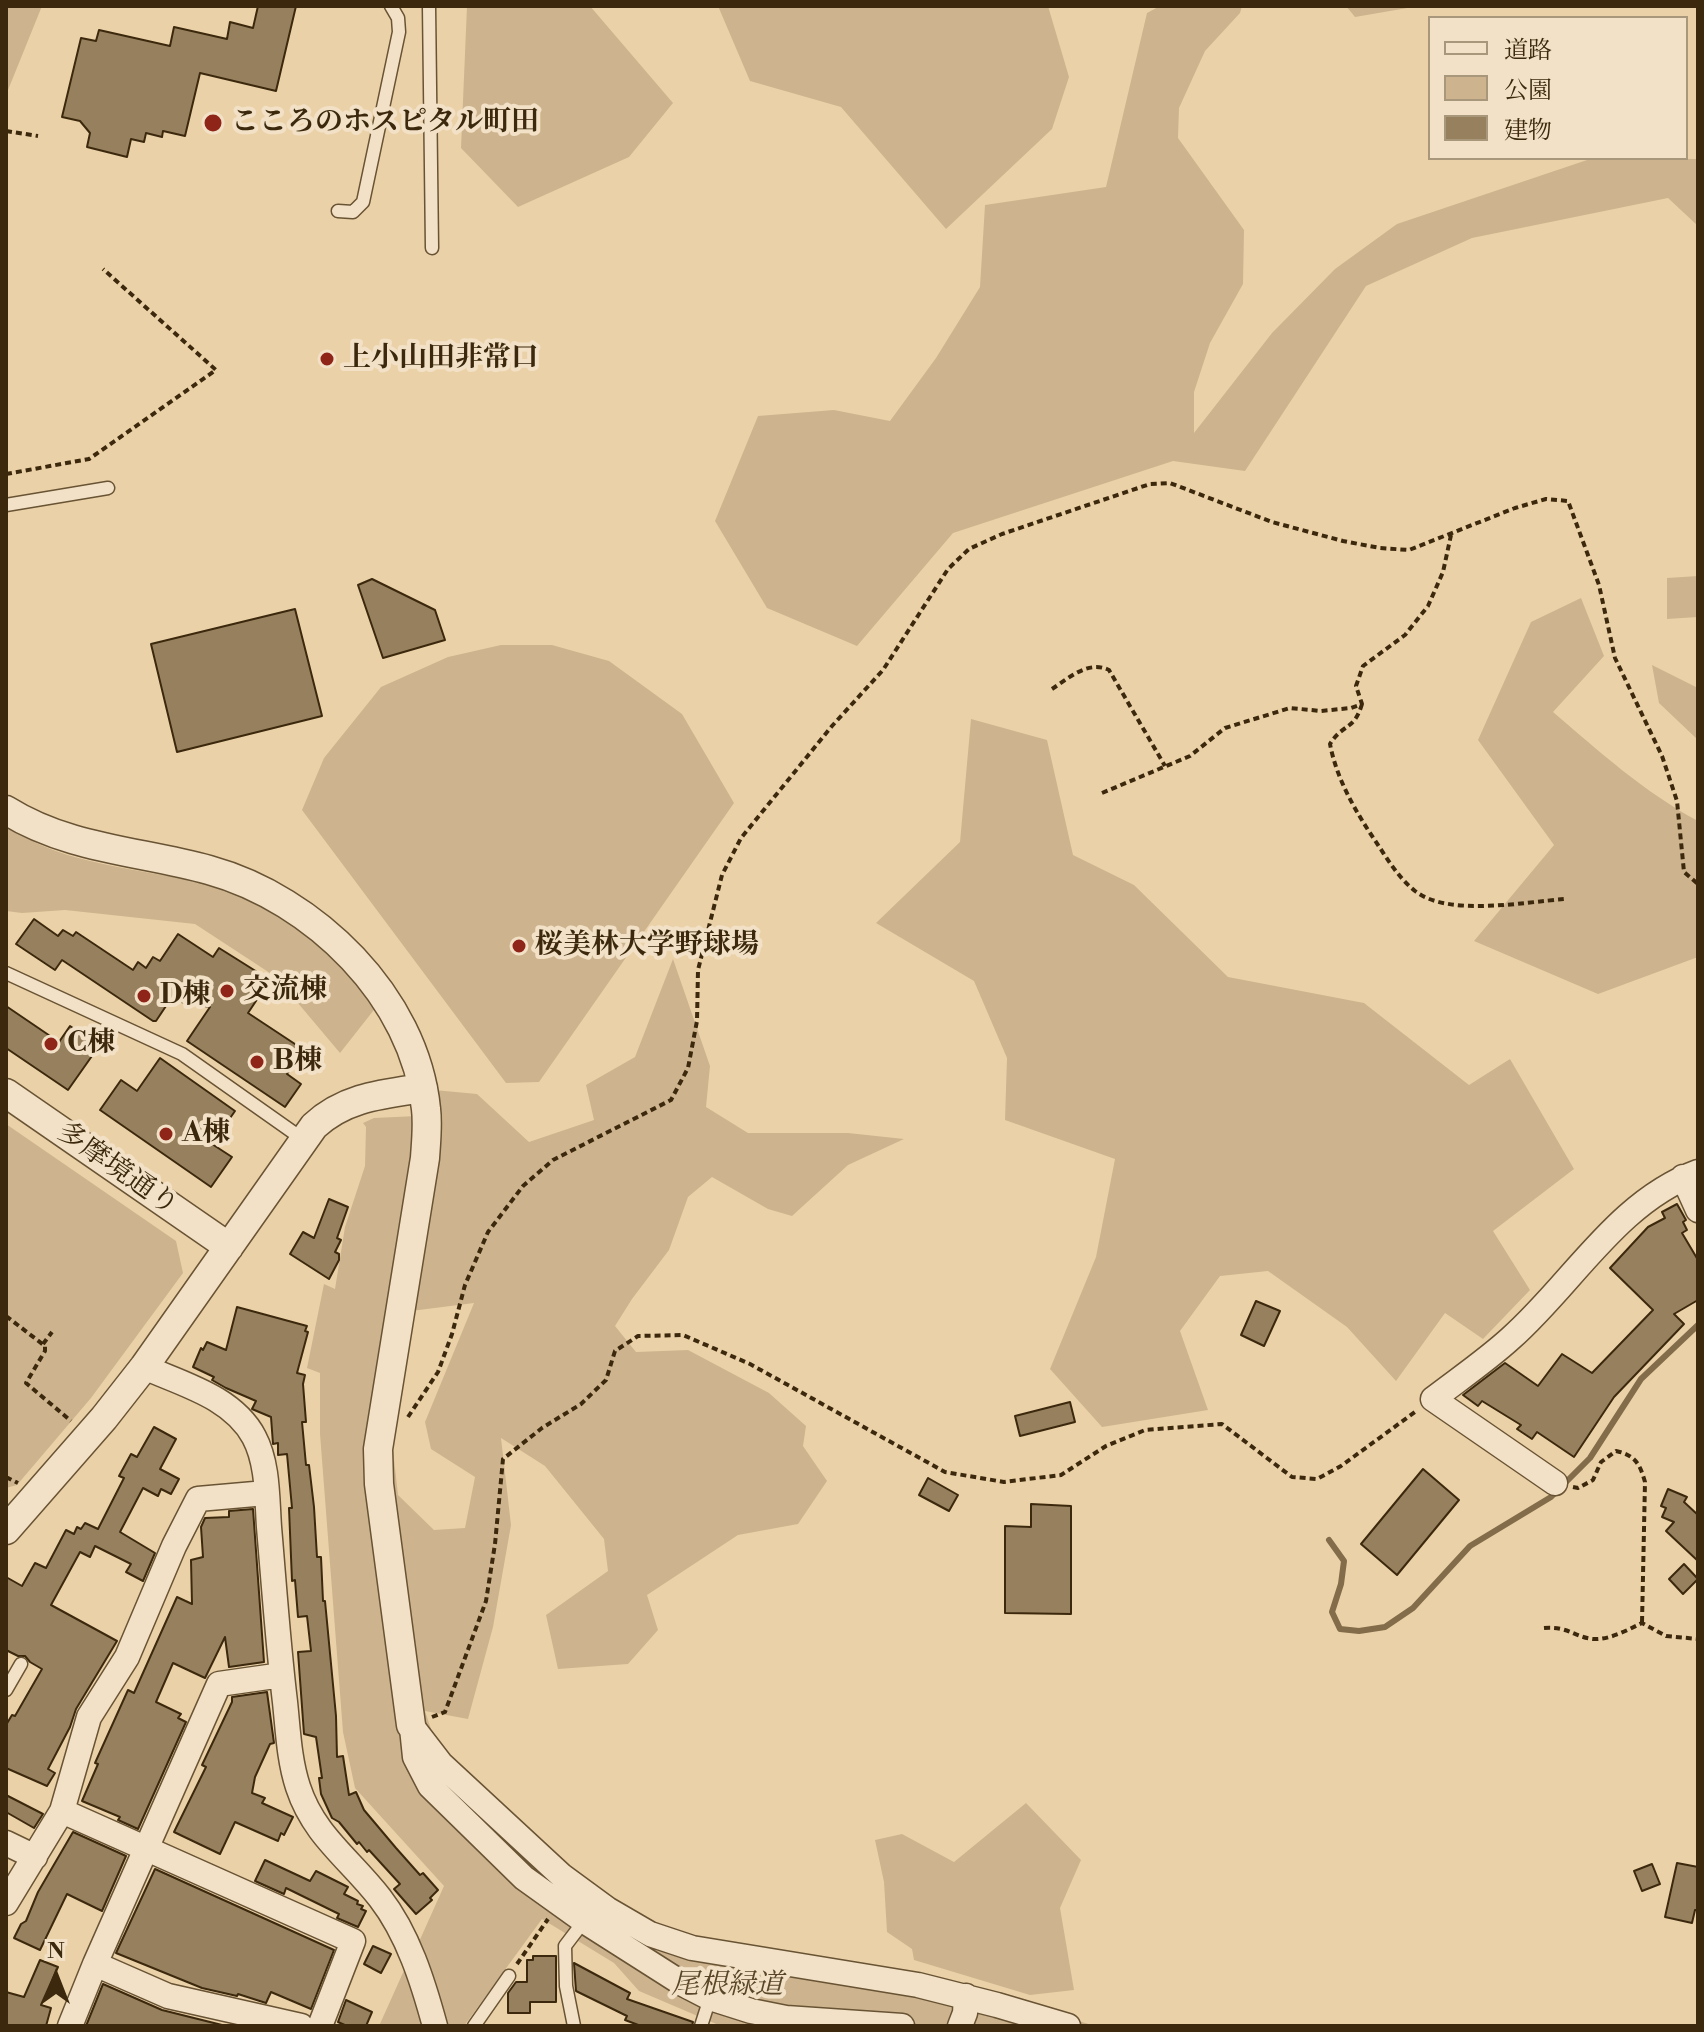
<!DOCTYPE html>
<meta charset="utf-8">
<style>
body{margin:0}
#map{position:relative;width:1704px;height:2032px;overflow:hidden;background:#ebd1a8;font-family:"Libre Bodoni","Noto Serif JP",serif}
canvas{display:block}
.frame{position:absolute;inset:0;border:8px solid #3c290d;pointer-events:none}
.legend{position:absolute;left:1428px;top:16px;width:260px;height:144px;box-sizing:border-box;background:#f2e1c6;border:2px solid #a9977c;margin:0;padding:10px 14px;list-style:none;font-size:24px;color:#3c290d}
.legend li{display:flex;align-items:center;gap:16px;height:40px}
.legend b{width:40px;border:2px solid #a9977c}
.north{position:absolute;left:16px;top:1936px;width:80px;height:80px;-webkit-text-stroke:6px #f2e1c6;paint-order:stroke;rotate:0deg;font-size:22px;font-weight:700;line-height:32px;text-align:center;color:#3c290d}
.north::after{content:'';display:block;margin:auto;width:28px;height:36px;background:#3c290d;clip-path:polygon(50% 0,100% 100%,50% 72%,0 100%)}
</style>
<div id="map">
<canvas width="1704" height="2032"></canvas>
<div class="frame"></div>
<ul class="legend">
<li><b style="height:10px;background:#f2e1c6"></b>道路</li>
<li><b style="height:22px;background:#cdb48e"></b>公園</li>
<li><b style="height:22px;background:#97805e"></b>建物</li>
</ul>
<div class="north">N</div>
</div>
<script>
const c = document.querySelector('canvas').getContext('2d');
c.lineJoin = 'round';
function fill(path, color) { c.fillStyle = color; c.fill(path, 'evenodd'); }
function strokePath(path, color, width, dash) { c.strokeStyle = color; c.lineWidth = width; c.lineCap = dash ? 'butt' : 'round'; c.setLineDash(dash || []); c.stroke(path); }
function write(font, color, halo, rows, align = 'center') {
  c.font = font + ' "Libre Bodoni","Noto Serif JP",serif'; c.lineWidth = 8; c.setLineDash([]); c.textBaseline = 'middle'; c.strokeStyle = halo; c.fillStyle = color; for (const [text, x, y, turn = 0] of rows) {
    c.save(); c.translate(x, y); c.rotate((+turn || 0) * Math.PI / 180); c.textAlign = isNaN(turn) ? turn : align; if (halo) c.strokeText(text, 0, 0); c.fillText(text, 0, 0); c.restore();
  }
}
const green = new Path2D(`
 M6,6H42L6,95Z
 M467,6H590L673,103L629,157L518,207L461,148Z
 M718,6H1048L1069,77L1052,129L946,229L841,107L750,81Z
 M1160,6H1242L1240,13L1205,51L1179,108L1178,138L1244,230L1243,284L1210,343L1194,392V433L1272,333L1335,269L1397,224L1593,158L1698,159V226L1668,198L1472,238L1366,286L1245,471L1173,461L953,533L857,646L767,608L715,521L758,416L834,410L890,421L936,358L980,287L985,205L1106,187L1147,13Z
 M1346,6H1419L1355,17Z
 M1698,576V617L1667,619V578Z
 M1581,598L1604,656L1553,712C1600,752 1644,792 1698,821V957L1598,994L1474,941L1554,845L1478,740L1531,622Z
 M501,645H552L609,661L682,714L734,803L539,1082L506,1083L302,810L324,758L381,687L448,657Z
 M1652,665L1698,688V740L1659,703Z
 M971,719L1047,740L1073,855L1134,885L1228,977L1364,1003L1469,1085L1510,1059L1574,1169L1493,1231L1530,1290L1483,1339L1445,1313L1396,1381L1347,1327L1268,1271L1220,1276L1180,1331L1208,1410L1102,1427L1050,1369L1096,1257L1115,1159L1005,1120L1007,1058L974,981L876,923L960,842Z
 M6,827C22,835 38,845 56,851C118,873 185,873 247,896C300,917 342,964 377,1006L340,1053L276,977L195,924L65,910L22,913L6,911Z
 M673,959L710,1066L706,1107L748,1133H848L904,1139L848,1165L792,1216L768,1209L712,1177L688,1197L669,1250L632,1299L615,1326L636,1352L688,1350L769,1393L806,1426L803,1446L827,1481L798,1524L738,1535L647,1595L658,1630L628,1664L558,1669L546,1615L608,1571L604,1539L545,1466L501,1438L511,1525L493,1627L468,1719L425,1711L435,1741L539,1848L652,1928L1033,2007L1095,2026H721L639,1991L614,1963L542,1919L464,2026H445L418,1944L444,1886L355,1788L343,1732L320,1434V1373L307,1368L324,1284L335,1289L345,1227L365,1166L366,1127L363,1123L374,1118L417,1116L389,1414L398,1495L434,1530L465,1528L475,1477L431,1449L425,1422L474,1303L411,1311L434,1090L477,1094L529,1142L594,1120L586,1085L635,1057Z
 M6,1124L176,1241L183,1273L91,1398L17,1485L6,1488Z
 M1026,1803L1081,1860L1060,1908L1074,1990L1030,1995L914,1960L912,1949L887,1932L884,1882L875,1840L902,1834L954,1862Z
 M406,1966L425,2026H379Z`);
const stream = new Path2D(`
 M1329,1540L1344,1561L1341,1584L1332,1612L1340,1629L1359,1631L1385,1627L1413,1608L1470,1546L1551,1497L1590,1458L1641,1379L1698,1325`);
const building = new Path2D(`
 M258,6H296L276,91L200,73L185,136L163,131L162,137L146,133L144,142L131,139L127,157L87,147L90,133L80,121L62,117L81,38L96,41L99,30L170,46L174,27L227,39L230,22L253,28Z
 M372,579L435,610L445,640L383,658L358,585Z
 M295,609L322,716L177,752L151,644Z
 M34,919L58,936L63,930L73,936L76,932L133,970L138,962L146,968L153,957L160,961L178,934L213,957L219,948L270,980L248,1013L304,1050L287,1074L301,1084L285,1107L187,1041L210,1007L170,1000L156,1021H153L62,960L55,970L16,944Z
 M6,1006L59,1042L70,1026L99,1046L68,1090L6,1048Z
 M160,1058L235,1111L212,1144L232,1157L211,1187L100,1110L121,1080L137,1091Z
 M329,1199L348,1207L337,1238L341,1240L335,1252L339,1254V1260L329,1279L290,1254L303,1232L314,1238Z
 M1677,1204L1686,1220L1683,1222L1687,1230L1682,1233L1698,1260V1300L1674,1314L1684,1324L1614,1397L1574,1457L1537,1432L1532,1439L1517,1429L1521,1425L1482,1401L1478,1406L1463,1395L1505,1363L1538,1386L1562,1354L1592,1373L1653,1310L1610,1268L1648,1227L1665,1218L1662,1212Z
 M1256,1301L1280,1311L1264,1346L1241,1335Z
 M237,1307L307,1326L305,1331L308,1332L297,1373L305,1375L303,1384L306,1422H302L306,1465H309L314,1507L317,1557H321L323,1601H325L336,1716L337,1757L343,1756L349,1795L356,1792L364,1810L396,1848L420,1875L423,1873L438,1890L430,1898L432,1900L416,1914L394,1889L400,1884L369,1850L367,1852L359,1842L357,1844L339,1822L332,1818L321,1794L319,1778H322L316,1737L304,1734L298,1652L311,1651L307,1616L298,1617L295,1580L292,1581L289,1508H292L287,1454L278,1455V1443L273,1444L271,1417L252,1409L256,1401L226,1388L212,1380L214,1377L193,1367L201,1348L203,1350L207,1342L226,1350Z
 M1070,1402L1075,1422L1020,1436L1015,1416Z
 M154,1427L176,1439L160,1469L179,1479L171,1494L161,1489L158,1496L143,1488L120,1532L155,1553L143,1581L126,1572L131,1564L95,1546L90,1557L80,1552L51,1605L117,1641L76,1709L70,1727L48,1769L55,1773L47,1786L6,1768V1725L12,1715L15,1716L42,1669L30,1662L25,1656H18L6,1650V1577L22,1586L35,1563L46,1568L66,1530L74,1534L77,1527L81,1529L85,1523L98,1529L124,1478L119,1476L131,1454L137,1457Z
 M1423,1469L1459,1500L1397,1575L1361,1544Z
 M928,1478L958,1495L949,1511L919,1495Z
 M1668,1489L1687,1497L1684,1502L1698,1515V1561L1666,1531L1674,1522L1662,1517L1666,1508L1661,1506Z
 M1031,1504L1071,1506V1614L1005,1613V1526L1031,1527Z
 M253,1509L264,1662L229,1667L225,1637L205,1678L173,1663L156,1702L181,1714L178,1718L186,1722L138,1829L118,1820L120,1817L82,1801L98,1764L95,1763L128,1690L134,1693L177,1597L192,1604L191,1560L203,1557L201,1527L205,1518L229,1517V1511Z
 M1684,1564L1698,1579L1683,1594L1669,1579Z
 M267,1692L274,1743L270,1744L255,1777L252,1793L265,1798L262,1803L293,1817L284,1835L281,1833L278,1841L235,1822L220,1854L174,1832L206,1767L202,1765L232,1702V1697Z
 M6,1795L43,1814L34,1828L6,1812Z
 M73,1832L126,1856L102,1911L67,1894L40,1950L14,1938L21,1924L26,1921L38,1892Z
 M265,1860L310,1881L316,1871L348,1887L344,1894L358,1901L357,1904L363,1906L361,1909L366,1911L358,1927L337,1918L339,1914L286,1888L284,1894L255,1881Z
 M1677,1863L1698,1867V1910H1695L1692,1923L1665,1917Z
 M1652,1864L1660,1884L1642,1891L1634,1871Z
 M155,1869L334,1950L311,2009L271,1992L266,2003L238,1994L237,1996L202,1988L116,1953Z
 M373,1946L391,1954L381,1973L364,1964Z
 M533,1956H556V2002H530V2013H508V1993L516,1982H527V1960H533Z
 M40,1960L58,1967L41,2005L51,2008L46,2026H6V1992L24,1997Z
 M574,1963L630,1993L627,1999L693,2022L692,2026H641L625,2020L627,2016L576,1991Z
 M103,1984L162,2010L226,2026H86Z
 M346,2000L372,2012L366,2026H347L338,2022Z`);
const path = new Path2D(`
 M6,131L38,136
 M6,474L89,459L216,370L103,269
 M1052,689C1069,678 1088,660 1109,670L1165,766
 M1362,704C1354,731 1343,723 1330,744C1336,776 1352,805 1370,833C1384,853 1396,876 1415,891C1448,917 1524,902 1565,899
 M1102,793L1190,756L1225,728L1290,708L1321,711L1351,708L1362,704L1356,686L1363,666L1405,635L1428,606L1443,572L1451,535
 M6,1316L45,1346V1351L26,1383L71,1421
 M43,1344L52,1332
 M408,1417L438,1372L452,1334L465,1285L488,1232L523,1186L553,1160L671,1100L688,1068L697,1021L698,970L722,875L741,838L832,726L883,670L948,569L969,549L1002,534L1150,484L1170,483L1272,522L1343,541L1380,548L1409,550L1515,508L1546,499L1568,501L1599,585L1615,658L1662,756L1677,801L1684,872L1698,884
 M6,1477L18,1483
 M1573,1487L1578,1488L1593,1480L1601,1462L1616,1451C1635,1455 1640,1464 1645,1482L1642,1623
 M1544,1628C1568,1626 1574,1637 1593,1639C1610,1640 1627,1630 1642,1623L1666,1636L1698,1639
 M432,1717L445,1712L486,1601L495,1544L503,1459L542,1428L581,1404L606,1380L615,1351L638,1336L683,1335L750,1364L945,1472L1004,1482L1061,1475L1106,1446L1145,1430L1222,1424L1292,1477L1317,1479L1341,1466L1415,1412
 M517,1964L548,1919`);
const service = new Path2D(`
 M429,6L432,248
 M338,211L353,212L363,202L399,32L398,18L391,6
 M6,505L108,488
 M6,973L182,1054L304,1140
 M6,1690L21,1664
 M474,2026L509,1976
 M574,2026L566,1986L565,1946L584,1921
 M701,2026L710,1998`);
const minor = new Path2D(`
 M1683,1177L1698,1210
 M144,1367C182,1384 233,1397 254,1437C268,1463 267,1498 269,1527C274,1585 278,1644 285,1702C288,1730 289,1760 298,1787C314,1836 350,1859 380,1898C408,1934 423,1982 435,2026
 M1555,1483L1433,1399C1459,1379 1487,1360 1511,1338C1573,1283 1617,1202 1698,1172
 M282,1675L219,1684L95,1964L168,1996L301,2026
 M411,1725L441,1764L562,1876L607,1909L650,1934L692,1948L918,1985L997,2005L1068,2026
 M412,1728L415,1757L430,1786L524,1878L584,1921L683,1984L710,1998L751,2011L786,2018L902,2026
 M62,1811L353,1941L320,2026
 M6,1843L35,1857
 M6,1903L62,1811L89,1717L127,1657L174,1546L198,1499L266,1493
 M70,2026L95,1964
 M960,2026L965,2013L966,1996`);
const tertiary = new Path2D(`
 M6,810C68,849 140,851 209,870C314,899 415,997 426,1109C428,1125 426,1142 425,1158L378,1449L379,1484L411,1725
 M6,1093L229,1247
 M6,1530L104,1418L144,1367L314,1126C345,1097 383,1094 423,1088`);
const markers = [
 [213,123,10,"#8f2418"],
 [327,359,8,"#8f2418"],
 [519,946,8,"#8f2418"],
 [227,991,8,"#8f2418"],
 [144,996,8,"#8f2418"],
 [51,1044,8,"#8f2418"],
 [257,1062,8,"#8f2418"],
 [166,1134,8,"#8f2418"]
];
const poiNames = [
 ["こころのホスピタル町田",231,123],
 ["上小山田非常口",343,359],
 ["桜美林大学野球場",535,946],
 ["交流棟",243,991],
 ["D棟",160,996],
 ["C棟",67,1044],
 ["B棟",273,1062],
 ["A棟",182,1134]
];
const streetNames = [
 ["多摩境通り",117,1170,35]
];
const parkNames = [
 ["尾根緑道",727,1986]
];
fill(green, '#cdb48e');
strokePath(stream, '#826c4a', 6);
fill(building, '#97805e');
strokePath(building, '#3c290d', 2);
strokePath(service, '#685334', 15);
strokePath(minor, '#685334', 27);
strokePath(tertiary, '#685334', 31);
strokePath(path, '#3c290d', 4, [6, 4]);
strokePath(service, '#f2e1c6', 12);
strokePath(minor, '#f2e1c6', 24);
strokePath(tertiary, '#f2e1c6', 28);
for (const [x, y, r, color] of markers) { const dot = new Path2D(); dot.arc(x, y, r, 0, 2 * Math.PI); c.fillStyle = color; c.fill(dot); strokePath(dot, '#f2e1c6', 3); }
write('bold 28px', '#3c290d', '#f2e1c6', poiNames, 'left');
write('28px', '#3c290d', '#f2e1c6', streetNames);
write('italic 28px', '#594527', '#f2e1c6', parkNames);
</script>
